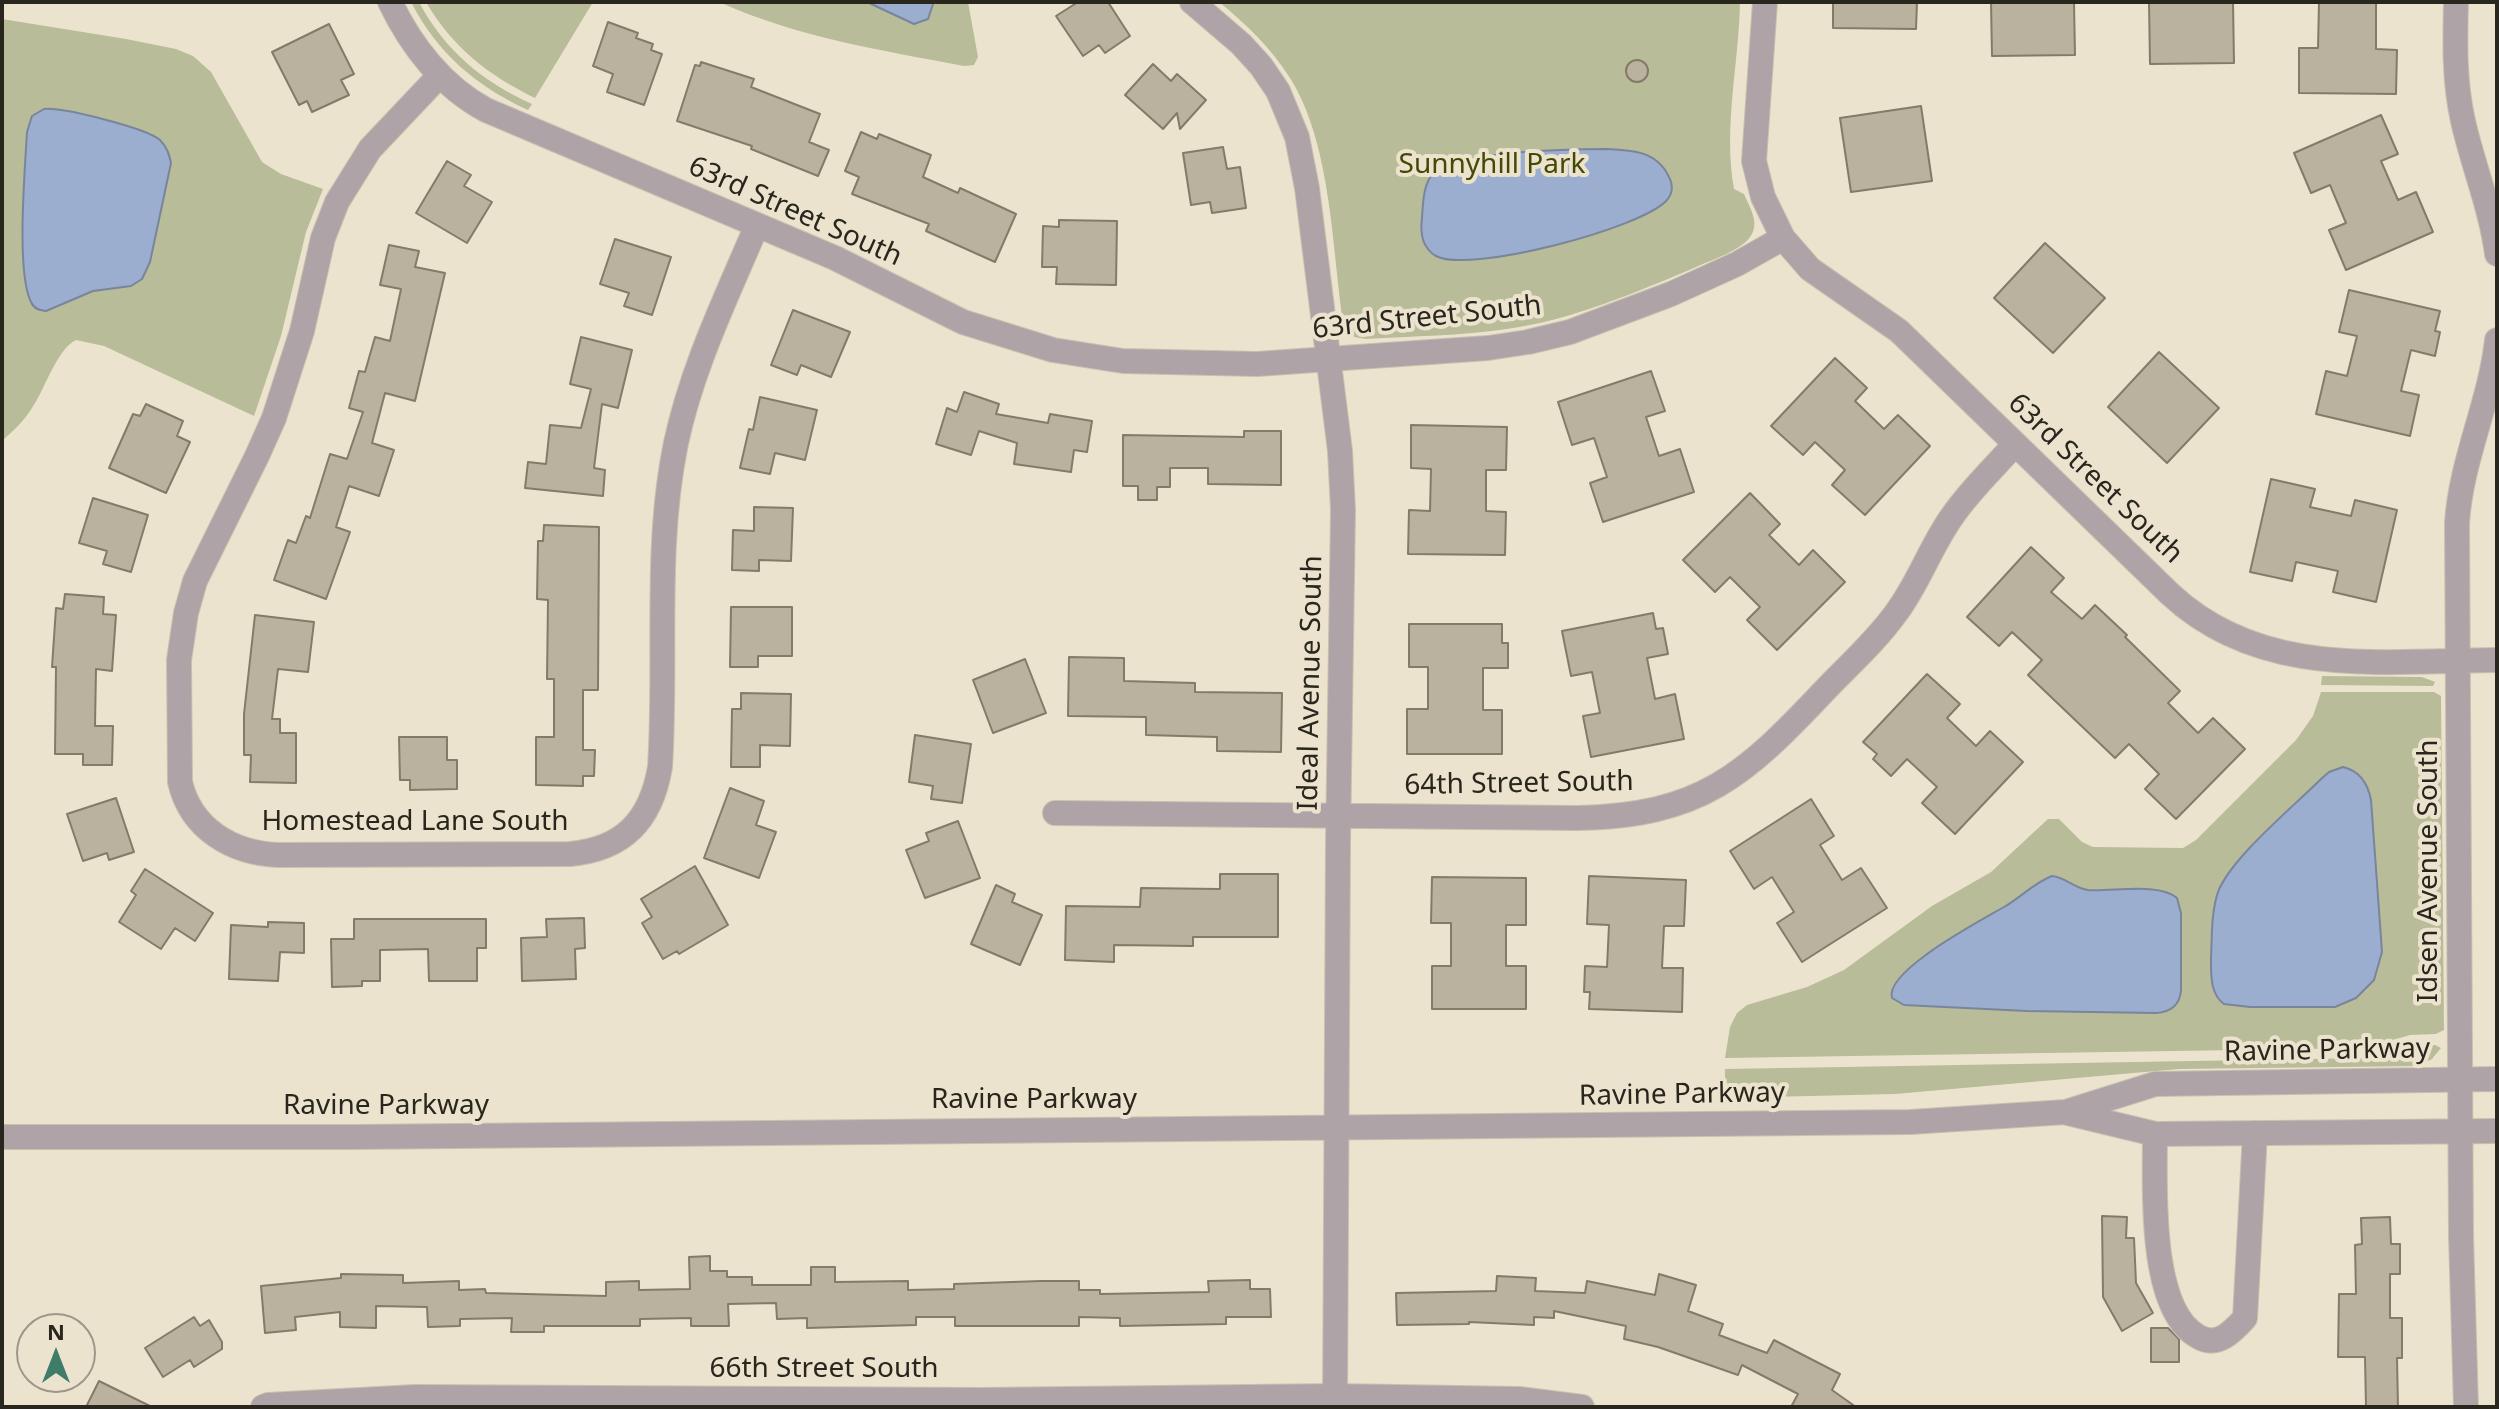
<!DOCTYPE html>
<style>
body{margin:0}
#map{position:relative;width:2499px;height:1409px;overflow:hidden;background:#ece3cf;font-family:"Noto Sans",sans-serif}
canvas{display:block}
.frame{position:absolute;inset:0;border:4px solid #29261e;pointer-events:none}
.north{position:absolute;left:16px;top:1313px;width:80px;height:80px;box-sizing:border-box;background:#ece3cf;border:2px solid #9e9788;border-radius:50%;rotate:0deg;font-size:22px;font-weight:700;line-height:32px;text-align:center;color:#29261e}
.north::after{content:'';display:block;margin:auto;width:28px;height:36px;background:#3f7d69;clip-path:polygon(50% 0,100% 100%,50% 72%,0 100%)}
</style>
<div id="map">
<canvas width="2499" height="1409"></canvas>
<div class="frame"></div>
<div class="north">N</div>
</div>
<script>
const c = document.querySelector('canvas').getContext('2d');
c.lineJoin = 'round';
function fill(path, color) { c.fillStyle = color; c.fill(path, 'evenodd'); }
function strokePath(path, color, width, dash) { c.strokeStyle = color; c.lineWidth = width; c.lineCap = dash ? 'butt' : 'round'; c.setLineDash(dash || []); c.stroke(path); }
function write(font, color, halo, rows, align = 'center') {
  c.font = font + ' "Noto Sans",sans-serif'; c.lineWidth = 8; c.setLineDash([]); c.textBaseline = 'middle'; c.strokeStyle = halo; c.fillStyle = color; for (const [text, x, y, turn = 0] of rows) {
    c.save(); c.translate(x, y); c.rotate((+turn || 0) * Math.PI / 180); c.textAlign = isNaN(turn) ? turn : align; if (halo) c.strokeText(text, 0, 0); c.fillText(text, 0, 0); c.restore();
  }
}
const green = new Path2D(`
 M411,2H419C444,50 483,82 532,104L528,110C476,86 437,53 411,2Z
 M426,2H593L535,98C488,75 452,47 426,2Z
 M719,2H968L978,57L974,65L964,66C880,50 797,37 719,2Z
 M1219,2H1740C1739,64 1723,127 1734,189L1744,194C1749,206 1759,221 1752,234C1743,251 1710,260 1694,268C1634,293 1572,320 1507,329C1461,336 1413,336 1366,339L1354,337L1343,322C1332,246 1331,143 1290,78C1271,48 1246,24 1219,2Z
 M2,19L126,39L176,49L193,56L211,72L262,162L281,174L323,189L306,232L281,336L254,416L104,346L76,340C57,349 45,389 32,408C24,421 13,431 2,441Z
 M2322,676L2422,677L2435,682L2433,686L2321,685Z
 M2321,692H2434L2441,696L2444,1030L2436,1034L2410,1035L2367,1048L1725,1058L1730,1027L1737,1013L1747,1005L1807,987L1844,970L1932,906L1991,872L2048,819H2059L2082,842L2093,847L2183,848L2196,840L2296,740L2313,716Z
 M2417,1045H2435L2441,1048L2432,1059L2418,1066L2179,1069L1895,1094L1725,1098V1069L2368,1058Z`);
const water = new Path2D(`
 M867,2H933V4L928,19L914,24Z
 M44,109C62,107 146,128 160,140C167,147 169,154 171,163L150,262L142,279L131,286L93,291L46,311C39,310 34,309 31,302C16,272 25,169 27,132L32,116Z
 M1607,149C1632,150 1657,151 1669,177C1673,185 1673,193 1667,200C1643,228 1469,274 1436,256C1422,248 1420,233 1422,218C1423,203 1423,184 1434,172C1453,151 1575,149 1607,149Z
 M2343,767C2360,771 2368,784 2371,800L2382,952L2374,980L2356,998L2335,1007H2250L2224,1004C2210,994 2211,974 2211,959C2212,937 2211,913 2218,892C2231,858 2293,807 2321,779L2329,772Z
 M2052,876C2065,877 2074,888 2088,890C2112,892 2159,882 2177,898L2181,913V990C2180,1005 2171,1012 2156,1013L2027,1011L1904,1005L1892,998C1884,971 1982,920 2004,907C2020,898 2035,882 2052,876Z`);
const building = new Path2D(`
 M1078,2H1108L1130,36L1105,53L1099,45L1083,56L1056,16Z
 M1833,2H1917L1916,29L1833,28Z
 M1991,2H2074L2075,55L1992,56Z
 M2149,2H2233L2234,63L2150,64Z
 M2319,2H2376V49L2397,50L2396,94L2299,93V48H2318Z
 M608,22L638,33L636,38L653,44L651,50L662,54L644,105L607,92L613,74L593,66Z
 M329,24L354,74L341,80L349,95L312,112L307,101L299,105L272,52Z
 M1626 71a11 11 0 1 1 22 0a11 11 0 1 1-22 0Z
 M701,62L754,79L751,87L820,114L809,142L829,150L818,176L751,149L752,146L677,121L695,65L700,66Z
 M1153,64L1171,81L1177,74L1206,100L1180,129L1177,113L1163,129L1125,95Z
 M1921,106L1932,181L1851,192L1840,118Z
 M2381,115L2398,154L2381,161L2398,200L2416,192L2433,232L2346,270L2329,230L2346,223L2330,185L2311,193L2294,153Z
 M861,132L877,139L879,134L931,155L923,177L958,193L960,188L1016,214L995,262L926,231L929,224L852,194L859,177L845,171Z
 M1223,147L1227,169L1240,167L1246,208L1212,213L1210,202L1191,205L1183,153Z
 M447,161L471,175L464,186L492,202L467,243L416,213Z
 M1059,220L1117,221L1116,285L1056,284L1057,267H1042L1043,226L1059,227Z
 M615,239L671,257L652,315L624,306L629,293L600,284Z
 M2045,243L2105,298L2053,353L1994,298Z
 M389,245L419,251L415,267L445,273L415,401L385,393L372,443L394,450L379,496L349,486L336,527L350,532L326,599L274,580L288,540L296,543L306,516L310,518L330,454L347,459L363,412L349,408L359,371L365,372L375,337L390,341L401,289L380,285Z
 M2349,290L2440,311L2435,331L2440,332L2435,356L2411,350L2401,391L2419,395L2410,436L2316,414L2326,371L2347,376L2357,336L2339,332Z
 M793,310L850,332L831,377L801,365L797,375L771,365Z
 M581,337L632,350L618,408L602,404L594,468L605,470L603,496L525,488L528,462L546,464L550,425L581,428L591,389L570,384Z
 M2159,352L2219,408L2167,463L2108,407Z
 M1835,358L1867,388L1855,401L1884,429L1898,415L1930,446L1865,515L1832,485L1845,470L1815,442L1803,455L1771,426Z
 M1651,371L1665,411L1646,417L1659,456L1680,449L1694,492L1603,522L1590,483L1607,477L1594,438L1572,445L1558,402Z
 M964,392L999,404L996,414L1048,423L1050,414L1092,421L1087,452L1074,450L1071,472L1014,464L1017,443L979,431L971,455L936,444L947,408L957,412Z
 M760,397L817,410L805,460L775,453L770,474L740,468L749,429L753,430Z
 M146,404L183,421L177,436L190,442L166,493L109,468L133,414L140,416Z
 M1411,425L1507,427L1506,470H1486V511L1506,512L1505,555L1408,554L1409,510L1430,511L1431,469L1411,468Z
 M1244,431H1281V485L1208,484V468H1170V487H1157V500H1138V486H1123V435L1244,437Z
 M2271,479L2315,489L2310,507L2351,516L2355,500L2397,510L2376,602L2333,592L2338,571L2296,562L2292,581L2250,572Z
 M1750,493L1780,524L1769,535L1799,565L1813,550L1845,582L1777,650L1747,620L1760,607L1730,577L1715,592L1683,560Z
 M93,498L148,515L131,572L103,564L107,551L79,543Z
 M754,507L793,508L791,561L759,560V571L732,570L733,530L754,531Z
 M544,525L599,527L598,690H583V750H595L594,776H583V786L536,785V737H554V679H547L548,600L537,599L538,541H543Z
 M2031,547L2064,578L2051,592L2082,619L2095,605L2127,635L2125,637L2180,691L2168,703L2198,733L2213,718L2245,749L2176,819L2145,789L2159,774L2129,744L2115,758L2028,675L2042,660L2012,632L1999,646L1967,617Z
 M65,594L104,597L103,614L116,615L112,671L96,669L95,726H113L112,765H83V754H55L56,667H52L56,608L63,609Z
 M731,607H792V656H758V667H730Z
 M1653,613L1656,629L1663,628L1668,654L1647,658L1655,699L1675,694L1684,739L1591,757L1583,716L1600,713L1592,672L1571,676L1562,631Z
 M255,615L314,622L308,672L278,669L272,719H280V733H296V783L250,782L251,755H244V714Z
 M1409,624H1502V643H1508V668H1483V710H1502V754H1407V709H1428V667H1409Z
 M1069,657L1124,658V681L1195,683V692L1282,693L1281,752L1217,751V737L1146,735V717L1068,716Z
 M1025,659L1046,713L993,733L973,680Z
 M1927,674L1960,704L1947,718L1976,746L1990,731L2023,762L1955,834L1922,803L1937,787L1907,759L1891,776L1873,759L1877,754L1863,742Z
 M741,693L791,694L790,746L760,745V767H731L732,709H741Z
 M915,735L971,744L962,803L931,799L933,786L909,782Z
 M399,737H447V760H457V789L410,790V780H400Z
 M730,788L764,801L756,825L776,832L759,878L704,858Z
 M116,798L134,852L109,860L107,853L83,861L67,814Z
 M1811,799L1834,836L1820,845L1842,880L1861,868L1887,908L1802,962L1777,923L1794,912L1772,877L1754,889L1730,851Z
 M958,821L980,878L925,898L906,850L929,841L926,833Z
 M695,866L728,925L679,954L677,951L663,959L642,923L652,917L641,899Z
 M145,869L213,913L195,941L175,928L161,949L119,922L136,895L131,891Z
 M1220,874H1278V937H1193V946L1114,945V962L1065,960L1066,906L1140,907L1141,888L1220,889Z
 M1589,876L1686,880L1684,926H1664L1662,968H1683L1682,1012L1589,1009L1590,992H1584L1585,966L1607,967L1609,925L1587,924Z
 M1432,877L1526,878V925H1506V966H1526V1009H1432V966H1451V923H1431Z
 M996,885L1015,894L1012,902L1042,915L1020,965L971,944Z
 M584,918L585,948L575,949L576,979L522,981L521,938L547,937L546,919Z
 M354,919H486V948H477V981H429L428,949L380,950V981H362V986L332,987L331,939H354Z
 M268,922L304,923V953L280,952L278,981L229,979L231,925L268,927Z
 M2102,1216L2127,1217L2126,1238H2134L2136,1283L2153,1313L2122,1331L2103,1297Z
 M2390,1217L2391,1244H2400V1274H2390V1318H2402V1358H2397L2398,1407H2366L2365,1357H2338L2339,1294H2356L2355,1245L2362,1244L2361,1218Z
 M710,1256V1271H727V1277H752V1285H811V1267H835V1282L908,1281V1290L954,1289V1284L1041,1281H1079V1290H1100V1294L1209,1292L1208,1281L1250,1280V1289H1270L1271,1317H1226V1324L1120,1326V1318L1079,1317V1326H955V1317H916V1325L807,1328V1318L777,1319L776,1303L728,1304L729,1326H691V1318L640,1319V1326H544V1332H511L512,1318L460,1319V1326L428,1327L427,1307L376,1306V1328L340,1327V1312L295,1317L296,1330L265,1333L261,1286L341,1278V1274L403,1275V1283L459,1281V1290L485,1289L486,1293L606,1296V1282L639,1281V1290L690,1289L689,1257Z
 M1659,1274L1696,1285L1688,1311L1723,1324L1719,1335L1767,1353L1774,1340L1840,1374L1832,1390L1856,1407H1791L1798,1394L1742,1365L1738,1375L1658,1347L1624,1339L1626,1326L1554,1311V1318L1534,1317V1325L1469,1322V1324L1397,1325L1396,1293L1496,1291L1497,1276L1536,1278L1535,1291L1585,1293L1587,1281L1655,1295Z
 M194,1317L200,1326L209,1320L222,1342V1349L194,1367L190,1360L163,1377L145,1348Z
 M2151,1328H2168L2179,1339V1362H2151Z
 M99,1381L152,1407H86Z`);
const minor = new Path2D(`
 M390,2C411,46 443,87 486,110L835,258L963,322L1053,350L1123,361L1257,364L1488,348L1528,342L1570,332L1671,294L1737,264L1783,238L1810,269L1899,331L2170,594C2261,679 2383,661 2497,660
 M1192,2L1241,44L1261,66L1278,91L1297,137L1307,188L1340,451L1343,510L1338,842L1335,1407
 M1765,2L1754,161L1763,197L1783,238
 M2456,2C2455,42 2454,81 2463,121C2473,166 2491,208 2497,254
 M440,75L370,149L337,202L323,238L302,331L274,418L257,456L195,581L186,613L179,660L180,782C191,829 232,853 278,855L570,854C624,849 651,820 660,767C667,660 654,549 676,443C692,367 727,296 757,225
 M1055,813L1576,818C1701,816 1744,776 1826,689C1849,665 1876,641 1896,613C1918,584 1930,548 1951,518C1969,491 1993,469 2015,444
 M2068,1113L2155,1134L2497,1131
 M2155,1134C2155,1185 2148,1311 2199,1337C2218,1348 2233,1331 2245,1318L2255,1133
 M2,1137H353L1910,1122L2066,1112L2155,1084L2497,1079
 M263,1407L268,1405L415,1397L981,1400L1335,1396L1519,1399L1582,1407
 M2466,1407L2461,1236L2457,523C2461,460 2490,403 2497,340`);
const parkNames = [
 ["Sunnyhill Park",1492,165]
];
const streetNames = [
 ["63rd Street South",795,212,24],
 ["63rd Street South",1427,318,-6],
 ["63rd Street South",2095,479,44],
 ["Ideal Avenue South",1311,683,-89],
 ["64th Street South",1519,784,-1],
 ["Homestead Lane South",415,822],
 ["Idsen Avenue South",2429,871,-90],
 ["Ravine Parkway",2327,1051,-1],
 ["Ravine Parkway",1682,1095,-1],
 ["Ravine Parkway",1034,1100],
 ["Ravine Parkway",386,1106],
 ["66th Street South",824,1369]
];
fill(green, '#b8bc98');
fill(water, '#9baed0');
strokePath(water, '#79859b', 2);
fill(building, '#bab19e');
strokePath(building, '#837b68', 2);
strokePath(minor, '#c9c1af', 26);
strokePath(minor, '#aea3a6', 24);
write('28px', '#454906', '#ece3cf', parkNames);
write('28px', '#29261e', '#ece3cf', streetNames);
</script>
